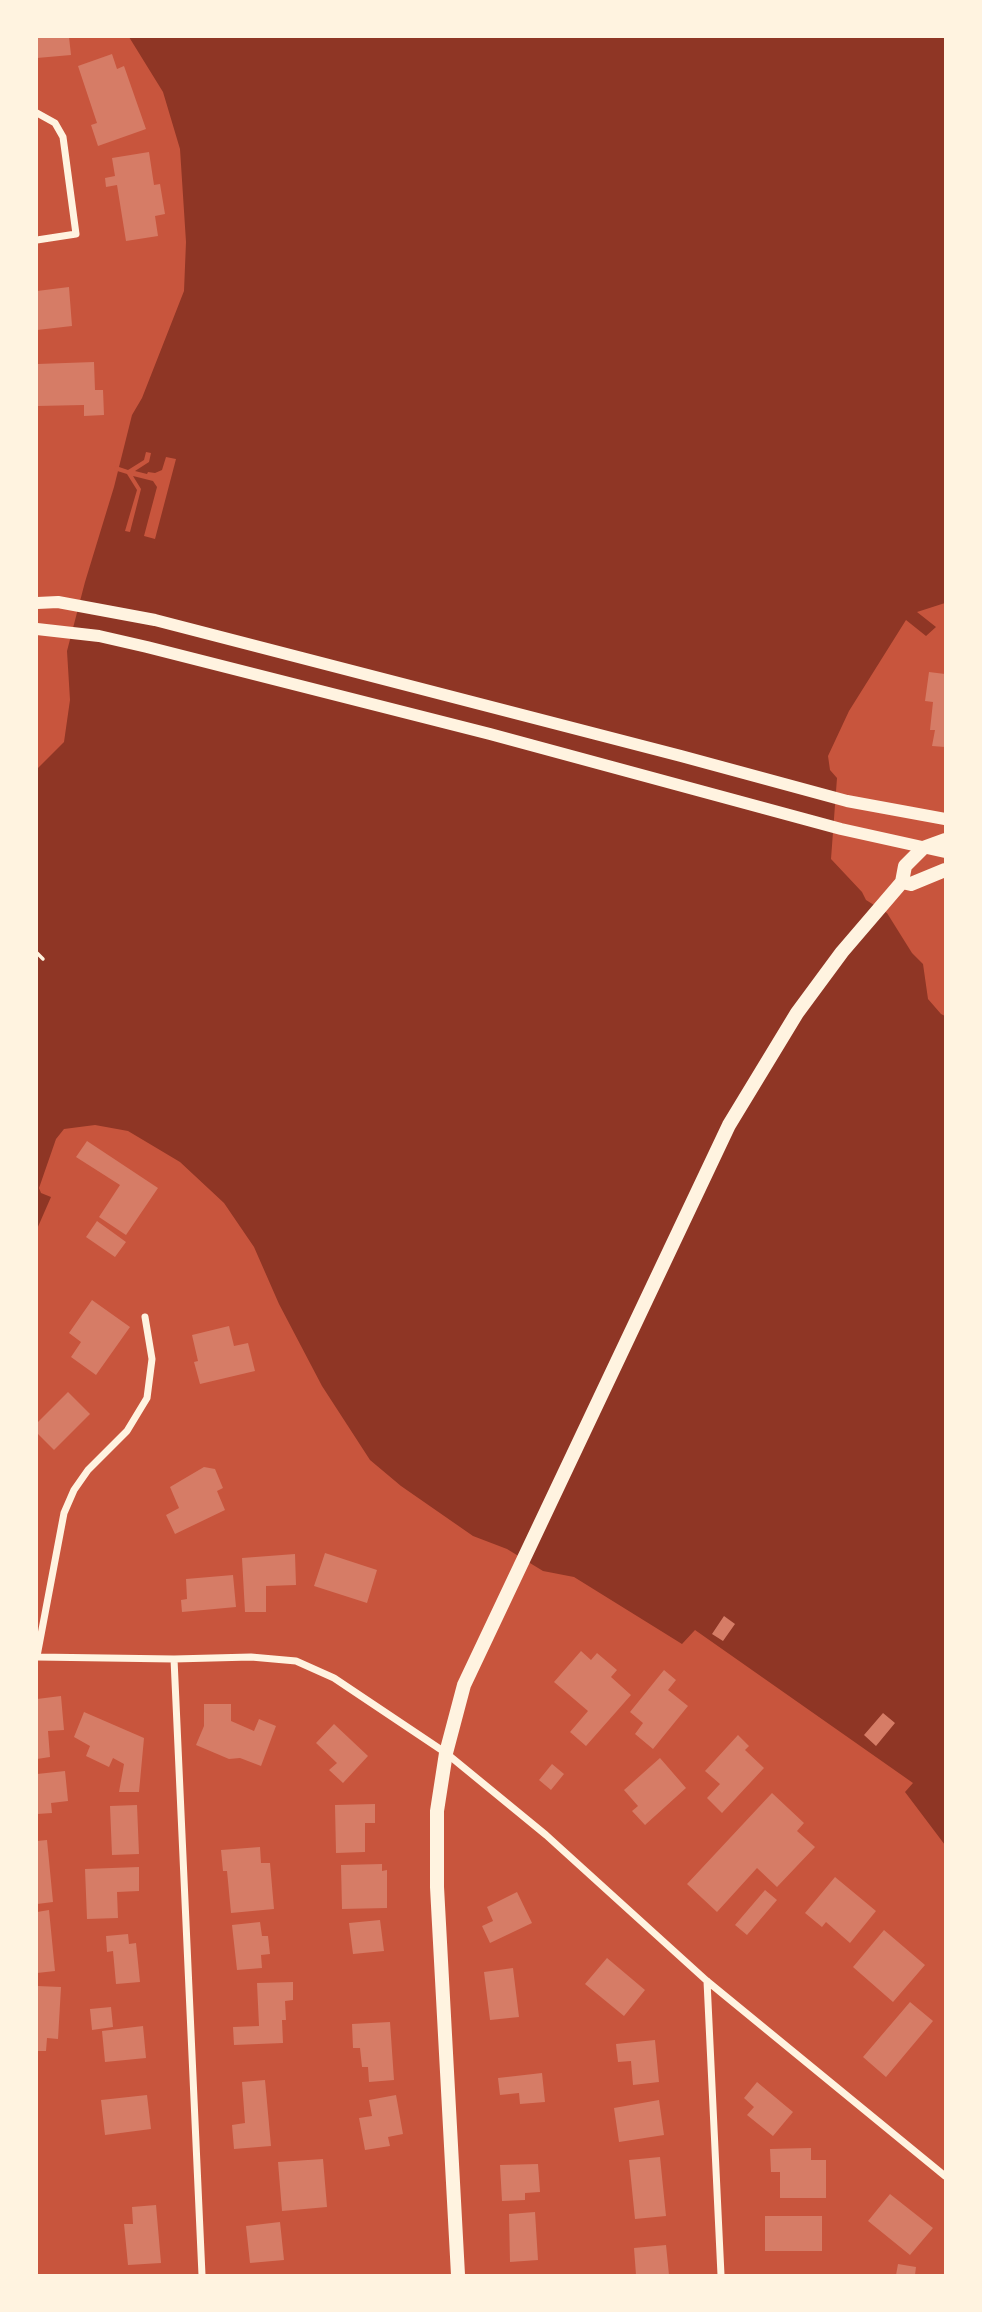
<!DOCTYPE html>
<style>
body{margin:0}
#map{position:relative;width:982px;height:2312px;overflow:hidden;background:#c8553d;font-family:"Archivo Narrow",sans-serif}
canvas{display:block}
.frame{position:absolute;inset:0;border:38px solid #fff3e0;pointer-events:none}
</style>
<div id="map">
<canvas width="982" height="2312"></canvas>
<div class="frame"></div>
</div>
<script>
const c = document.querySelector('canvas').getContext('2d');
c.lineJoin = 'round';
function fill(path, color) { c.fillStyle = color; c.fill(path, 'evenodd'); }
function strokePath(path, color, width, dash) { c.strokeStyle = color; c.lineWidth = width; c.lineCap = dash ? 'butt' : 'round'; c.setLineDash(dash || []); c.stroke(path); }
const water = new Path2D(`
 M129,37H945V603L917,612L936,627L926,636L906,620L849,711L828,756L830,770L837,778L831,859L862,892L866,900L887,913L912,953L923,964L928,999L941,1014L945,1016V1845L905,1792L913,1783L695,1630L682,1644L574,1577L543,1571L507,1549L473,1536L401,1486L370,1460L322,1386L279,1304L254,1247L224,1203L180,1162L128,1131L95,1125L64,1129L56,1139L39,1188L41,1193L51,1197L37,1229V769L64,742L70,700L67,651L85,582L114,487L132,415L142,398L184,291L186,242L180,149L163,92Z`);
const pier = new Path2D(`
 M146,452L151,453L149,462L135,471L147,474L148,472L155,473L162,470L166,457L176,459L155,539L144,536L157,487L153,481L133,476L141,489L130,532L125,531L137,490L127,474L114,470L116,466L128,470L144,460Z`);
const building = new Path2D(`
 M37,37H69L71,55L37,58Z
 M112,54L117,69L124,66L146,129L98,146L91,125L97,123L78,66Z
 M149,152L154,185L160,184L165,214L155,216L158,236L126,241L117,185L106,187L105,178L115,176L112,158Z
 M69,287L72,326L37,330V291Z
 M94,362L95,390H103L104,415L84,416V405L37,406V364Z
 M929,672L945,674V747L932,746L935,730H930L933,702L925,701Z
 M87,1141L158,1188L126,1235L99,1217L120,1185L76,1157Z
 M97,1221L126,1242L115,1257L86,1237Z
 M92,1300L130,1327L96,1375L71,1357L81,1342L69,1333Z
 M229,1326L234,1346L248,1343L255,1371L200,1384L194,1362L198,1361L192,1335Z
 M68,1392L90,1414L54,1450L37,1433V1423Z
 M204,1467L215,1469L223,1488L217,1491L225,1510L175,1534L166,1515L179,1508L170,1487Z
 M325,1553L377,1570L367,1603L314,1586Z
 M295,1554L296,1585L266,1586V1612H245L242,1558Z
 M233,1575L236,1607L182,1612L181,1600L187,1599L186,1579Z
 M724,1616L735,1624L723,1641L712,1634Z
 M581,1651L591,1660L597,1653L617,1670L611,1677L631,1695L586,1746L570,1732L588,1711L554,1682Z
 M664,1670L676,1680L668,1690L688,1706L653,1749L635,1734L643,1723L630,1712Z
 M61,1696L64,1730L48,1731L50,1757L37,1759V1699Z
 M204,1704H231V1721L254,1731L259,1719L276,1726L261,1766L240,1758L229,1759L196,1745L204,1726Z
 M84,1712L144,1738L139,1792H119L124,1764L113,1758L109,1767L86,1756L90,1746L74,1737Z
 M883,1713L895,1723L876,1746L864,1735Z
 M334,1724L368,1756L343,1783L329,1770L337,1763L316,1743Z
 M738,1735L749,1746L745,1750L764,1768L722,1813L707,1798L720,1784L705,1771Z
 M660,1758L686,1788L645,1825L632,1811L638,1806L624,1790Z
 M552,1764L564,1774L551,1790L539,1780Z
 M65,1771L68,1801L51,1803L52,1813L37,1814V1774Z
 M772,1793L804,1823L797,1831L815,1847L777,1887L757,1868L717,1912L687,1884Z
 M375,1804V1823H365V1852L336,1853L335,1805Z
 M137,1805L139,1854L112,1855L110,1806Z
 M47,1840L53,1902L37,1904V1841Z
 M260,1847L261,1863H270L274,1909L231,1913L227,1871H223L221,1850Z
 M382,1864V1871L387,1870V1908L342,1909L341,1865Z
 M139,1867V1891L117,1892L118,1918L87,1919L85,1869Z
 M835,1877L876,1911L850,1943L826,1922L822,1927L805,1913Z
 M765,1890L777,1900L747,1935L735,1925Z
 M517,1892L532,1923L490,1943L482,1926L493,1921L487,1907Z
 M49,1910L55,1971L37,1973V1912Z
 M380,1920L384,1951L353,1954L349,1923Z
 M260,1922L262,1936H268L270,1954L261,1955L262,1968L237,1970L232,1925Z
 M884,1930L925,1965L893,2002L853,1967Z
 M128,1934L129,1944L136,1943L140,1982L116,1984L113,1951L107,1952L106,1936Z
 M607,1958L645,1990L624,2016L585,1984Z
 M513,1968L519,2017L490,2020L484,1972Z
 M293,1982V2000L285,2001L286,2020H282L283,2043L234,2045L233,2027L259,2026L257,1983Z
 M37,1986L61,1987L58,2039L47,2038L46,2051H37Z
 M910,2002L933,2021L886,2077L863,2057Z
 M111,2007L113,2027L92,2030L90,2009Z
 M390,2022L394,2080L369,2082L368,2067H362L360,2048H353L352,2024Z
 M143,2026L146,2058L105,2062L102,2031Z
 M655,2040L659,2082L633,2085L631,2061L618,2062L616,2044Z
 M542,2073L545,2102L520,2104L519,2093L500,2095L498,2078Z
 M265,2080L271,2146L234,2149L232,2125L245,2123L242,2082Z
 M757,2082L793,2112L773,2136L747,2115L754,2107L744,2098Z
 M147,2095L151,2129L105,2135L101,2100Z
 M396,2095L403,2134L388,2137L390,2146L365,2150L359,2118L372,2116L369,2100Z
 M659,2100L664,2135L619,2142L614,2108Z
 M811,2148V2160H826V2198H780V2172H771L770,2149Z
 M660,2157L666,2216L635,2219L629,2160Z
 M323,2159L327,2207L282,2211L278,2162Z
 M538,2164L540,2192L525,2193V2200L502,2201L500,2165Z
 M890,2194L933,2228L910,2255L868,2221Z
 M156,2205L161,2263L128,2265L124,2224H133L132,2207Z
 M535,2212L538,2260L510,2262L509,2214Z
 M765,2216H822V2251H765Z
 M280,2222L284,2260L250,2263L246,2226Z
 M666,2245L669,2275H636L634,2248Z
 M898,2264L916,2267L915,2275H896Z`);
const path = new Path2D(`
 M37,953L43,959`);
const minor = new Path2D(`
 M37,113L55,123L63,137L76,234L37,240
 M37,1656L64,1513L74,1490L88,1470L127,1431L147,1398L152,1359L145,1317
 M37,1657L174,1659L251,1657L296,1661L334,1678L446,1753L546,1835L707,1981L945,2176
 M174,1659L202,2275
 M707,1981L721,2275`);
const secondary = new Path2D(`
 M37,603L58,602L155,620L681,756L847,801L945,819
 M37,629L99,636L147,647L490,734L841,829L945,852`);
const primary = new Path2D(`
 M902,882L911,884L945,870
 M458,2275L437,1887V1811L446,1753L464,1685L729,1125L797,1013L842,952L902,882L905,866L923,848L945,840`);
fill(water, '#8f3625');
fill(pier, '#c8553d');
fill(building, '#d67c66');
strokePath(path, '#fff3e0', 3.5);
strokePath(minor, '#fff3e0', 7);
strokePath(secondary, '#fff3e0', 12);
strokePath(primary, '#fff3e0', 14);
</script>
